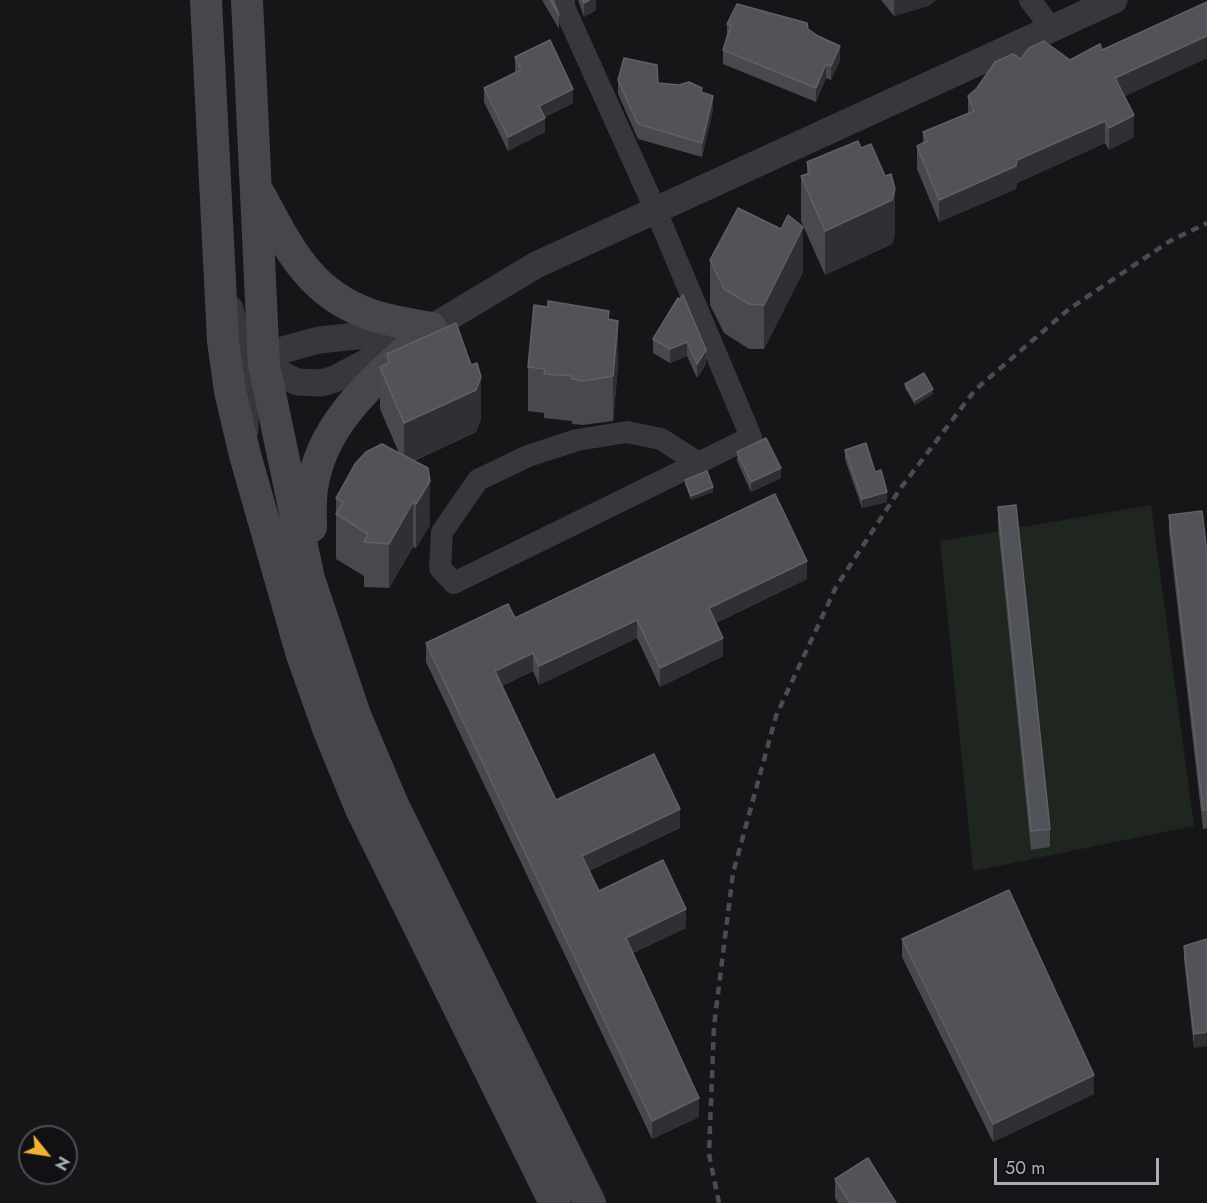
<!DOCTYPE html>
<style>
body{margin:0}
#map{position:relative;width:1207px;height:1203px;overflow:hidden;background:#161618;font-family:Jost,sans-serif}
canvas{display:block}
.north{position:absolute;left:18px;top:1125px;width:60px;height:60px;box-sizing:border-box;background:#111113;border:2px solid #4d4f55;border-radius:50%;rotate:120deg;font-size:16px;font-weight:700;line-height:24px;text-align:center;color:#a8adb8}
.north::after{content:'';display:block;margin:auto;width:21px;height:27px;background:#f2b134;clip-path:polygon(50% 0,100% 100%,50% 72%,0 100%)}
.scale{position:absolute;left:994px;top:1158px;width:165px;height:27px;box-sizing:border-box;border:3px solid #a8adb8;border-top:0;padding-left:8px;font-size:18px;line-height:21px;white-space:nowrap;color:#a8adb8;-webkit-text-stroke:4px #111113;paint-order:stroke}
</style>
<div id="map">
<canvas width="1207" height="1203"></canvas>
<div class="north">N</div>
<div class="scale">50 m</div>
</div>
<script>
const c = document.querySelector('canvas').getContext('2d');
c.lineJoin = 'round';
function fill(path, color) { c.fillStyle = color; c.fill(path, 'evenodd'); }
function strokePath(path, color, width, dash) { c.strokeStyle = color; c.lineWidth = width; c.lineCap = dash ? 'butt' : 'round'; c.setLineDash(dash || []); c.stroke(path); }
const green = new Path2D(`
 M1151,505L1194,826L973,871L940,541Z`);
const minor = new Path2D(`
 M564,0V7L656,211L751,437L454,583L440,568L442,532L478,480L528,456L577,440L627,432L661,439L697,462
 M1030,0L1051,28`);
const tertiary = new Path2D(`
 M230,309L240,347L248,357L297,382L321,383L335,379L431,328L536,265L1114,0
 M245,430V404L251,383L279,351L319,340L415,330`);
const secondary = new Path2D(`
 M206,0L223,341L230,391L245,455L302,655L329,731L361,809L555,1203
 M247,0L264,365L309,579L355,715L393,805L590,1203
 M260,195C288,247 309,293 369,314C388,321 411,324 431,328
 M311,527C311,515 310,502 312,489C321,419 383,373 431,328`);
const rail = new Path2D(`
 M719,1203L709,1154L714,1026L733,873L776,716L836,587L900,489L975,390L1069,309L1170,241L1207,223`);
const wall = new Path2D(`
 M542,0H553L559,15V29Z
 M578,0H596V10L584,17Z
 M881,0H936L928,6L894,16Z
 M727,24L808,29L840,60L831,80L826,78L816,102L723,64V50L727,35Z
 M1102,50L1207,58L1124,96L1134,137L1109,150L1105,143L1017,183L1016,189L939,222L917,169V146L923,143V132L968,114V96L1021,59L1070,60Z
 M515,57L573,103L545,117V132L508,151L484,102V88L515,72Z
 M618,80L679,85L702,92L713,110L702,157L638,139L618,94Z
 M861,148L885,176L895,234L892,244L825,275L801,221V176L807,174V162Z
 M710,260L803,272L764,349H749L724,333L710,305Z
 M678,298L706,364L697,378L687,356L670,363L653,353V339Z
 M609,319L618,366L613,421L583,425L572,424V421L544,418V413L528,411V367Z
 M387,354L481,419L476,432L414,461L430,525L416,548L413,547L389,588L364,587V576L336,559V498L399,453L380,409V367L387,364Z
 M905,384L933,394L915,405L905,388Z
 M845,450L875,472L887,502L862,508L845,459Z
 M737,452L781,478L751,492L737,461Z
 M685,480L713,492L691,500L685,484Z
 M998,507L1050,829V847L1031,850L998,526Z
 M1169,515L1207,553V828L1203,829L1169,533Z
 M807,579L716,623L723,656L660,687L637,638L539,685L533,671L502,686L556,800L680,828L589,871L599,891L686,928L633,953L699,1117L652,1139L426,662V643L515,618Z
 M902,939L1094,1094L993,1142L902,957Z
 M1207,939L1194,1048L1184,960V946Z
 M835,1179L896,1203H838L835,1198Z`);
const shadedWall = new Path2D(`
 M589,0H596V10L584,17V3Z
 M894,0H936L928,6L894,16Z
 M1207,36V58L1115,101V78Z
 M840,46V60L831,80V66Z
 M826,64V78L816,102V88Z
 M573,89V103L539,120V106Z
 M713,96V110L702,157V143Z
 M1134,115V137L1109,150V128Z
 M545,118V132L508,151V137Z
 M1105,121V143L1017,183L1016,189L939,222V200L1017,160Z
 M895,189V234L892,244L825,275V231Z
 M803,227V272L764,349V305Z
 M618,321V366L613,421V376Z
 M687,342V356L670,363V349Z
 M706,350V364L697,378V364Z
 M481,377V419L476,432L404,465V423Z
 M933,389V394L915,405V400Z
 M781,468V478L751,492V482Z
 M430,481V525L416,548V504Z
 M713,487V492L691,500V496Z
 M887,492V502L862,508V499Z
 M413,502V547L389,588V544Z
 M807,561V579L709,626V608Z
 M637,620V638L539,685V666Z
 M723,638V656L660,687V668Z
 M533,653V671L495,689V671Z
 M680,809V828L582,874V856Z
 M686,909V928L626,956V938Z
 M1207,1032V1046L1194,1048V1034Z
 M1094,1075V1094L993,1142V1124Z
 M699,1098V1117L652,1139V1121Z`);
const building = new Path2D(`
 M550,0H553L559,15Z
 M582,0H589L584,3Z
 M1207,2V36L1115,78L1134,115L1109,128L1105,121L1017,160L1016,166L939,200L917,146L927,141L923,132L974,111L968,96L977,88L995,62L1013,54L1021,59L1029,48L1044,41L1070,60L1100,44L1102,50Z
 M737,4L807,23L808,29L818,36L840,46L831,66L826,64L816,88L723,50L731,25L727,24Z
 M550,40L573,89L539,106L545,118L508,137L484,88L521,70L515,57Z
 M624,58L657,65L658,83L679,85L689,82L702,88L701,92L713,96L702,143L638,124L618,80Z
 M858,141L861,148L871,144L885,176L891,174L895,189L892,200L825,231L801,176L810,173L807,162Z
 M738,208L781,229L788,215L803,227L764,305L749,304L724,289L710,260Z
 M683,295L706,350L697,364L687,342L670,349L653,339L678,298L680,299Z
 M548,301L609,311L608,319L618,321L613,376L583,381L572,379V376L544,374L545,369L528,367L534,305L548,307Z
 M456,323L471,365L477,363L481,377L476,390L404,423L380,367L389,363L387,354Z
 M924,373L933,389L915,400L905,384Z
 M766,438L781,468L751,482L737,452Z
 M866,443L875,472L881,470L887,492L862,499L845,450Z
 M382,444L428,468L430,481L416,504L413,502L389,544L364,542L368,534L336,514L343,502L336,498L355,464L366,452Z
 M707,471L713,487L691,496L685,480Z
 M775,494L807,561L709,608L723,638L660,668L637,620L539,666L533,653L495,671L556,800L654,754L680,809L582,856L599,891L663,860L686,909L626,938L699,1098L652,1121L426,643L508,604L515,618Z
 M1016,505L1050,829L1031,831L998,507Z
 M1202,511L1207,553V810H1203L1169,515Z
 M1009,890L1094,1075L993,1124L902,939Z
 M1207,939V1032L1194,1034L1184,946Z
 M868,1158L896,1203H850L835,1179Z`);
fill(green, '#1e261f');
strokePath(minor, '#37383d', 22);
strokePath(tertiary, '#37383d', 27);
strokePath(secondary, '#45474d', 32);
strokePath(rail, '#4a4c52', 4.5, [8, 6]);
fill(wall, '#47494d');
fill(shadedWall, '#2f3033');
fill(building, '#525359');
strokePath(building, '#5f6168', 1.5);
</script>
